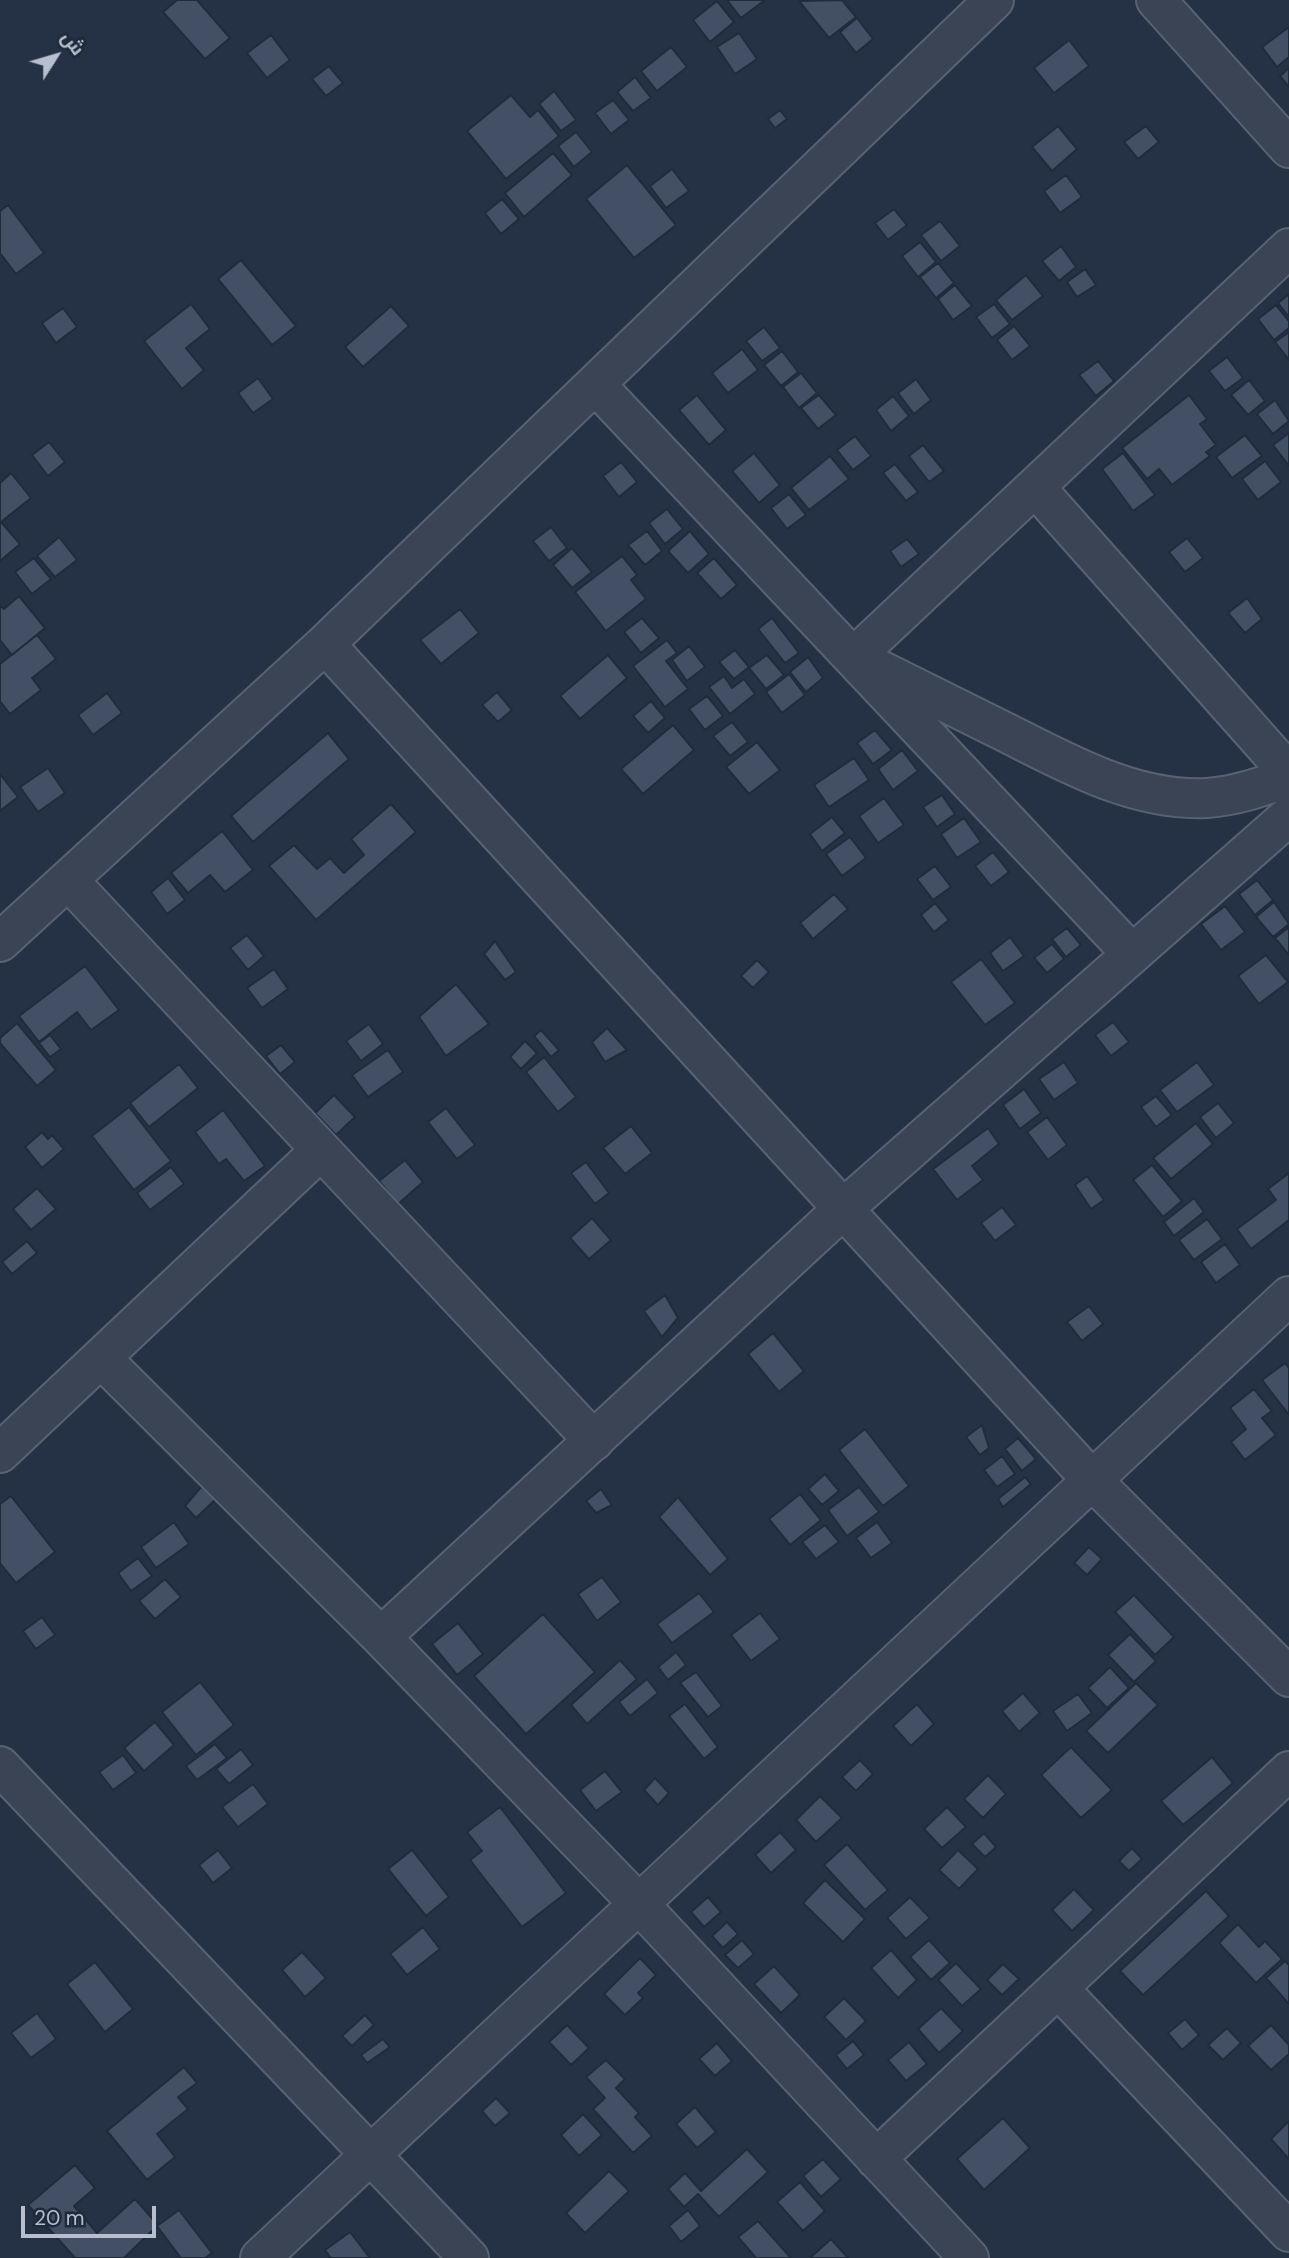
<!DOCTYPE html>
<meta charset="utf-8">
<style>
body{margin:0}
#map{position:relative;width:1289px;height:2258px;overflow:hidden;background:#253245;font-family:"DM Sans",Cairo,sans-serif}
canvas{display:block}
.north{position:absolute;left:21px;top:21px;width:70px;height:70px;-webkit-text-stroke:5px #1e293a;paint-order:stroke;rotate:53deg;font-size:19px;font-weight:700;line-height:28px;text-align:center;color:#b7bfce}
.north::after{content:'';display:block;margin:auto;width:24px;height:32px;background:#b7bfce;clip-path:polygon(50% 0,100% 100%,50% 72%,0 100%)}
.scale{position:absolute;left:21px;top:2206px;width:135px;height:32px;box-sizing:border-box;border:4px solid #b7bfce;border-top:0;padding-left:9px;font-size:21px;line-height:24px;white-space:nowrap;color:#b7bfce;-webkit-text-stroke:5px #1e293a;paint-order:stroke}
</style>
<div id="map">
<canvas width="1289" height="2258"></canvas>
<div class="north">ش</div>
<div class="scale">20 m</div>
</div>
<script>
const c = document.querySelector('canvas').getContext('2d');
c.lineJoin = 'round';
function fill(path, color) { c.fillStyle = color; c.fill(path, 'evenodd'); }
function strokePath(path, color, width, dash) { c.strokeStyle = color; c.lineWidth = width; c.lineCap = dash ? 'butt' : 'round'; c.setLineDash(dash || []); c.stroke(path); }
const building = new Path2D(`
 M177,0H197L230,38L205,59L163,12Z
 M727,0H765L741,18Z
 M842,0L856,17L829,38L799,1Z
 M717,1L734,22L710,42L693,20Z
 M857,18L873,39L856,53L840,32Z
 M1289,27V57L1277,67L1262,47Z
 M739,33L757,59L735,74L717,47Z
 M271,35L290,60L267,78L247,53Z
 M1069,40L1089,66L1054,93L1034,68Z
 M671,47L687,67L657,91L641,71Z
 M329,66L343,83L326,96L312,79Z
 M1289,68V87L1280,76Z
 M635,77L651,98L633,111L617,92Z
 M554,91L576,120L561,131L539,104Z
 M511,95L530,117L538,110L559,136L506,179L467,131Z
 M613,100L629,120L611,134L595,113Z
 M780,110L787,119L775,128L768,119Z
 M1058,126L1077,149L1052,171L1032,147Z
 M1146,126L1159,142L1138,159L1124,142Z
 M576,132L592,152L574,167L558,146Z
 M553,153L572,175L524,217L505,193Z
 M627,165L676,225L634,258L586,199Z
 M672,169L689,191L666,208L650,186Z
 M1066,175L1082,197L1060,213L1044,191Z
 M502,199L519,219L501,234L485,213Z
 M8,205L44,253L16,274L0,253V211Z
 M894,209L907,225L888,240L875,223Z
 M940,221L960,246L941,261L921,235Z
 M920,242L936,262L918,277L902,256Z
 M1061,246L1076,267L1059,281L1042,261Z
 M241,260L296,326L272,345L218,279Z
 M938,263L954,283L936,298L920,277Z
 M1085,269L1096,285L1077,297L1067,282Z
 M1026,275L1043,296L1012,320L996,300Z
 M955,285L972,306L953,320L938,299Z
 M1289,294V317L1278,303Z
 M191,304L210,329L186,348L204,370L182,389L144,341Z
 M994,304L1010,324L992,338L976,317Z
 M1276,305L1289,321V328L1274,340L1258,319Z
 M391,306L409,326L363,367L345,347Z
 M63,308L77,327L56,343L42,323Z
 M1014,326L1030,346L1012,360L997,340Z
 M764,327L780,348L762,361L746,341Z
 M1289,332V360L1275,342Z
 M742,349L758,370L728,393L712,373Z
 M782,351L798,372L781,386L764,365Z
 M1227,357L1243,378L1225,391L1209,371Z
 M1098,361L1114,381L1096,396L1079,375Z
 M801,373L817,393L799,408L783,387Z
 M258,378L273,399L253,413L238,393Z
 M916,379L931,400L914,414L898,393Z
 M1249,380L1265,401L1248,415L1231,395Z
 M697,395L726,430L709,445L679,410Z
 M819,395L836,415L818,429L801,408Z
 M1189,395L1207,419L1200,424L1216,445L1206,452L1210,456L1172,485L1159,469L1147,479L1122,448Z
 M893,396L909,416L891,431L876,410Z
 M1275,400L1289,421L1273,434L1257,414Z
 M1289,433V466L1273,445Z
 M1245,435L1262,456L1232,478L1216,457Z
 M855,436L871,456L853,470L837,450Z
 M49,442L65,462L48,476L32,455Z
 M923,445L944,471L929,482L909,456Z
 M754,453L780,485L759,503L732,471Z
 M1123,453L1155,495L1133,511L1102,469Z
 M830,456L849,479L809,510L791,488Z
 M1265,461L1281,482L1258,500L1242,479Z
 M621,462L637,482L619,497L603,476Z
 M895,464L918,492L906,501L883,473Z
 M11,473L31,498L1,522L20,544L0,561V483Z
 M789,494L806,515L787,529L771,508Z
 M667,509L683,529L665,544L649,523Z
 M551,527L567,548L549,561L533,541Z
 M647,531L662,551L645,565L628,545Z
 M690,531L709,554L688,573L668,551Z
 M59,537L77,560L55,577L37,556Z
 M1187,538L1203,558L1185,572L1169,552Z
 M907,539L919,554L901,567L890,551Z
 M572,548L592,572L572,588L553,565Z
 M622,556L637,575L631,580L646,599L606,631L575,592Z
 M34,558L51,579L32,594L15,572Z
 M714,558L737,585L721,599L697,573Z
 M19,596L45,628L12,655L0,640V605L4,609Z
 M1247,598L1262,619L1245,633L1228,613Z
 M460,609L479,633L441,664L420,640Z
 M642,618L659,638L641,653L624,632Z
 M772,618L799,653L785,663L758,629Z
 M37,635L56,659L32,678L41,690L10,714L0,701V664Z
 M667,640L677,653L666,661L688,689L665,707L633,666Z
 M689,646L705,667L687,681L672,660Z
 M735,650L749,667L734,679L719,662Z
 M608,655L627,678L580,719L560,696Z
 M767,655L784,675L766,689L749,668Z
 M808,657L823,678L806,692L790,672Z
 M789,674L805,695L782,713L766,692Z
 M724,676L732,688L744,679L755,694L730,714L709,687Z
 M497,692L512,710L498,722L482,705Z
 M107,693L122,713L93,735L78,715Z
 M707,696L723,716L705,730L689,709Z
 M651,701L665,718L648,733L633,716Z
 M732,722L748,742L730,756L713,736Z
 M673,725L694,750L643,794L621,769Z
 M875,730L892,750L873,764L857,743Z
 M328,733L349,759L253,842L231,816Z
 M757,742L780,770L749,794L726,767Z
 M902,750L918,771L893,790L878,769Z
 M854,758L869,780L829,807L814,785Z
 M48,768L65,793L38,812L20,787Z
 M0,774L18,797L0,811Z
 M942,795L955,814L937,827L923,807Z
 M884,798L904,825L878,843L859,816Z
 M391,804L416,832L316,920L269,866L294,845L317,869L330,858L344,873L364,855L351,839Z
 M832,817L845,833L822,851L810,834Z
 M964,818L981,842L957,858L941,834Z
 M222,831L253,870L225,892L210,875L188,893L171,873Z
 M850,837L866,858L842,876L826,854Z
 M993,852L1009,872L991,886L975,866Z
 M935,866L951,887L933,900L917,879Z
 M168,878L185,900L167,914L151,892Z
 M1257,880L1273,900L1255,915L1239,894Z
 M834,894L848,909L813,939L800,923Z
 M1274,902L1289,924L1273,937L1256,917Z
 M935,903L949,920L934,932L921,915Z
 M1225,906L1245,932L1221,950L1201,924Z
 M1289,927V955L1275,938Z
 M1067,928L1081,945L1066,957L1052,939Z
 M247,935L264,956L248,970L230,948Z
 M1010,937L1024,956L1003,971L990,953Z
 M495,941L516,972L505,980L484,954Z
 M1052,944L1064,959L1047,973L1034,958Z
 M1266,955L1288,982L1259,1004L1238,976Z
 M981,959L1015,1003L985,1025L951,982Z
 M757,960L769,972L753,988L741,976Z
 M85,966L119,1010L91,1030L77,1012L39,1042L19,1016Z
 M274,969L288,989L262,1008L247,988Z
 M456,984L489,1024L446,1056L419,1017Z
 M1113,1022L1129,1042L1111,1056L1095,1035Z
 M17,1023L56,1070L37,1086L0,1043V1038Z
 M369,1024L383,1044L361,1061L346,1041Z
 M607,1028L627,1050L605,1062L592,1042Z
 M541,1030L559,1050L551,1057L534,1036Z
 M50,1035L61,1049L50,1057L39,1043Z
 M525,1041L537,1053L521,1069L510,1057Z
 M281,1045L295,1062L280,1074L266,1056Z
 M388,1050L403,1072L368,1097L352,1075Z
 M544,1057L576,1097L558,1112L526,1072Z
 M1064,1062L1078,1083L1054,1100L1039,1079Z
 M1197,1062L1214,1085L1177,1112L1160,1090Z
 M179,1064L198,1088L149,1127L130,1103Z
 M1024,1089L1041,1113L1020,1129L1003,1105Z
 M334,1095L355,1117L336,1135L315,1113Z
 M1156,1096L1172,1115L1156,1127L1141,1107Z
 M1218,1103L1234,1123L1216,1138L1200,1117Z
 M129,1107L171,1161L134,1190L92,1136Z
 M446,1108L475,1145L457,1159L428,1122Z
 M223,1110L265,1166L244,1181L226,1159L219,1164L195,1132Z
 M1047,1117L1067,1145L1048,1160L1027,1132Z
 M1196,1123L1213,1144L1171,1179L1153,1158Z
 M631,1126L652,1153L625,1174L603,1148Z
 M988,1128L999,1144L972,1166L983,1180L957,1200L933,1169Z
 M42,1132L48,1139L52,1135L64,1149L42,1168L25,1147Z
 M405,1160L423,1182L398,1204L379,1181Z
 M586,1162L609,1193L595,1204L571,1173Z
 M1152,1165L1182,1201L1163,1217L1133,1180Z
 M171,1167L184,1184L150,1210L137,1193Z
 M1289,1173V1220L1251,1249L1237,1229L1276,1200L1268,1189Z
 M1087,1176L1104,1200L1091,1209L1075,1185Z
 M37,1188L56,1209L31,1230L13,1209Z
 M1194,1198L1204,1212L1174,1236L1164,1222Z
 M1002,1207L1016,1225L995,1241L981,1223Z
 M592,1218L611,1240L589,1259L570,1238Z
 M1207,1219L1222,1239L1194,1260L1179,1240Z
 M27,1241L37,1253L12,1274L2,1262Z
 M1225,1244L1240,1265L1216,1283L1201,1262Z
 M665,1295L678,1318L662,1337L644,1311Z
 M1089,1306L1103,1324L1082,1341L1067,1322Z
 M773,1333L804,1371L779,1392L748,1354Z
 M1285,1363L1289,1368V1415L1262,1380Z
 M1254,1389L1272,1411L1262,1418L1276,1435L1245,1460L1231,1442L1246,1429L1230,1408Z
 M982,1425L989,1448L980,1455L966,1437Z
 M865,1429L909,1486L883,1506L839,1450Z
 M1018,1438L1036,1459L1022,1471L1005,1449Z
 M1002,1456L1015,1474L997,1487L984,1470Z
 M825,1474L839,1491L822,1505L808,1489Z
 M1025,1477L1031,1484L1003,1507L998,1499Z
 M201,1487L217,1498L196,1518L185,1506Z
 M859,1487L879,1512L847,1536L828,1510Z
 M601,1489L612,1505L596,1513L586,1501Z
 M800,1494L821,1520L790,1545L769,1519Z
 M11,1496L55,1552L16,1583L0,1563V1504Z
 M678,1497L728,1559L710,1575L659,1517Z
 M174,1522L189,1544L156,1568L141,1547Z
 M877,1522L892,1543L871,1558L856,1538Z
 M825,1525L839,1542L816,1559L802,1542Z
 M1089,1547L1102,1559L1087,1575L1074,1563Z
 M138,1558L152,1576L131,1591L118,1573Z
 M602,1577L621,1602L597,1621L578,1594Z
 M165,1579L181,1597L155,1619L139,1601Z
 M699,1593L714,1612L672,1643L657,1624Z
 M1134,1595L1174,1637L1155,1655L1115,1612Z
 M760,1613L780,1639L751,1661L731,1635Z
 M543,1614L595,1672L526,1734L474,1676Z
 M42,1617L55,1635L36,1649L23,1631Z
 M458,1623L483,1654L457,1675L432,1644Z
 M1130,1634L1156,1661L1134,1682L1108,1655Z
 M676,1652L686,1665L668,1680L658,1667Z
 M620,1660L637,1679L587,1724L571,1705Z
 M1110,1667L1129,1688L1107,1708L1088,1688Z
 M696,1672L722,1706L708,1717L680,1683Z
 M647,1679L658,1693L630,1716L619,1702Z
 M200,1682L234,1725L196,1755L162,1712Z
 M1136,1683L1158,1705L1108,1753L1086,1731Z
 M1023,1693L1040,1713L1019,1732L1002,1711Z
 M1078,1694L1092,1713L1067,1731L1053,1711Z
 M685,1704L718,1747L704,1759L669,1716Z
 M917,1704L934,1724L911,1746L893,1726Z
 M155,1722L174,1745L144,1771L124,1748Z
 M215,1744L227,1758L197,1780L186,1766Z
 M1071,1747L1112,1790L1081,1818L1041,1775Z
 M241,1749L253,1765L229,1784L216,1769Z
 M123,1755L136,1773L113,1790L99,1772Z
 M1212,1757L1233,1783L1183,1825L1161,1801Z
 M860,1760L873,1774L856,1791L842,1777Z
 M605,1771L622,1792L596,1811L580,1790Z
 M988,1775L1006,1794L983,1818L964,1799Z
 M655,1778L669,1793L658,1805L644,1790Z
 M253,1784L268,1804L238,1827L222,1807Z
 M820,1796L842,1818L816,1842L796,1820Z
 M500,1807L566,1893L522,1927L470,1860L482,1851L467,1832Z
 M947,1807L966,1827L942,1848L924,1829Z
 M780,1832L796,1850L771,1873L755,1855Z
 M984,1833L996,1847L985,1857L972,1844Z
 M847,1844L888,1890L865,1910L824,1865Z
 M1132,1848L1142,1859L1129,1871L1119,1861Z
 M218,1850L232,1868L213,1883L199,1865Z
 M412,1850L449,1897L426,1916L388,1869Z
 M958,1850L978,1869L959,1889L939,1870Z
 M825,1880L865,1919L843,1942L803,1903Z
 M1074,1889L1094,1910L1072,1931L1052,1910Z
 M1206,1891L1229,1916L1143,1995L1120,1971Z
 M708,1897L721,1912L704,1927L691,1912Z
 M910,1897L930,1918L906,1939L887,1918Z
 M727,1922L738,1934L723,1948L712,1936Z
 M1238,1924L1259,1947L1265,1941L1282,1959L1256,1983L1219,1943Z
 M423,1927L440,1949L407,1975L390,1954Z
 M742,1940L754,1954L738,1968L725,1955Z
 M929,1940L950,1963L931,1980L910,1957Z
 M891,1950L917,1980L898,1998L871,1968Z
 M302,1952L326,1978L305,1997L282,1970Z
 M640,1958L656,1975L638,1993L643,1998L625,2015L604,1994Z
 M1285,1961L1289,1965V2004L1266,1978Z
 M95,1962L133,2009L105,2032L67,1984Z
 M956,1963L981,1989L962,2006L938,1980Z
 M1003,1964L1019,1979L1002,1995L987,1980Z
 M774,1966L800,1995L781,2013L754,1984Z
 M844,1998L866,2021L846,2040L824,2017Z
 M941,2008L963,2031L939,2053L918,2029Z
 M37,2013L56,2039L31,2058L11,2033Z
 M365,2015L374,2025L352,2046L342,2036Z
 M1185,2019L1199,2035L1182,2050L1168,2033Z
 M567,2025L589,2048L571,2065L549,2042Z
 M1271,2025L1289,2045V2054L1271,2070L1248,2046Z
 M1227,2028L1241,2043L1223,2060L1208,2045Z
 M383,2039L390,2047L367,2063L361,2055Z
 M853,2041L864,2055L847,2069L836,2055Z
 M909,2042L927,2064L906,2081L888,2060Z
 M717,2043L732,2061L715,2076L699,2059Z
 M606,2060L625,2079L616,2088L639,2113L635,2117L652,2136L633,2153L593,2109L605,2098L586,2077Z
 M184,2067L197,2083L178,2097L188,2109L157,2134L175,2157L147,2180L107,2131Z
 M496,2098L510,2113L495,2126L482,2111Z
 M695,2107L716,2132L697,2148L676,2124Z
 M583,2114L602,2135L579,2156L561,2135Z
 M1003,2118L1030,2148L984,2190L957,2159Z
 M1289,2121V2159L1271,2139Z
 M747,2149L768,2172L719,2217L698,2194L684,2207L668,2189L685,2173L701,2191Z
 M823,2159L841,2179L821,2197L803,2176Z
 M75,2165L95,2188L74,2206L97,2233L135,2199L158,2225L124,2258H75L28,2205Z
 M609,2171L629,2191L585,2233L566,2213Z
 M800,2182L825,2211L803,2231L777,2202Z
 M179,2210L212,2253L205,2258H181L157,2226Z
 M688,2210L700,2226L681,2242L669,2226Z
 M758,2221L791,2258H756L738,2237Z
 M350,2232L370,2258H331L325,2250Z
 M831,2239L848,2258H810Z`);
const minor = new Path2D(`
 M1156,0L1289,148
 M1289,248L854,657C902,681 949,704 997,728C1062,760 1132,802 1207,798C1236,796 1261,787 1289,777
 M595,384L1132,954
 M1035,487L1289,773
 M325,644L1091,1479L1289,1677
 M68,880L594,1441
 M0,942L325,644L994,0
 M101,1358L381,1637L639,1904L969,2258
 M0,1453L321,1150
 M381,1637L843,1209L1289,816
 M0,1766L469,2258
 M1059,1989L1289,2232
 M876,2159L1289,1771
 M260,2258L1289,1296`);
fill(building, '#424f65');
strokePath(building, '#202b3c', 2);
strokePath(minor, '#586272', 42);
strokePath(minor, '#3a4454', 38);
</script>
